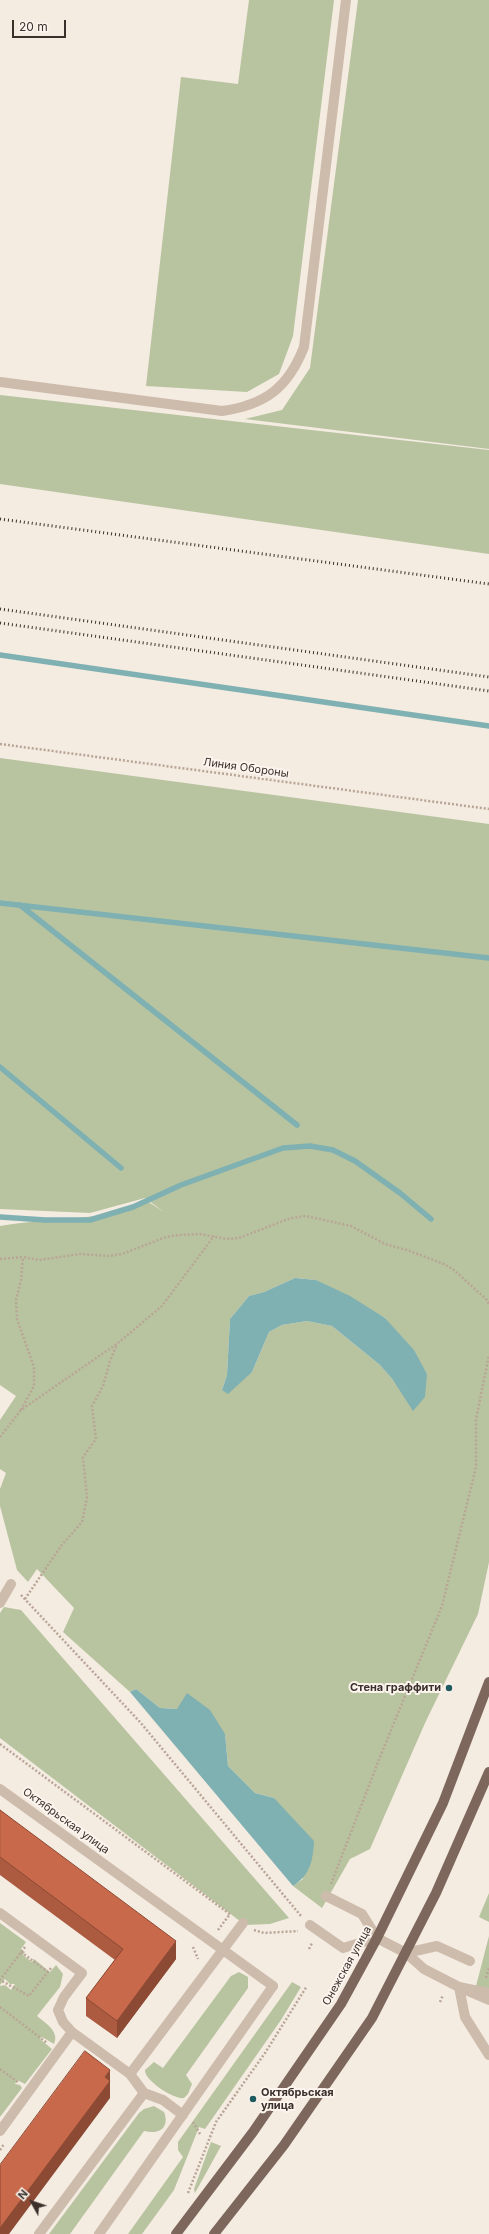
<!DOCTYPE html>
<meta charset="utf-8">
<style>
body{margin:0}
#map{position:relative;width:489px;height:2234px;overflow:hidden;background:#f4ebe1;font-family:Inter,sans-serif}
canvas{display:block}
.north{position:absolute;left:12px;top:2182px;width:40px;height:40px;-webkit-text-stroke:3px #fbf5ee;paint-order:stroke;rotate:310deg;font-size:11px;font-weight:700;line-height:16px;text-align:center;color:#3b302b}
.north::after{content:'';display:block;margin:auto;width:14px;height:18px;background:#3b302b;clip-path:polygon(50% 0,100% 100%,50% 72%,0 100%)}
.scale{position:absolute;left:12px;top:20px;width:54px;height:18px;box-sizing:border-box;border:2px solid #3b302b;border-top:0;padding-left:5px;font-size:12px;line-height:14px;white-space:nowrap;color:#3b302b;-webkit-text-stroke:3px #fbf5ee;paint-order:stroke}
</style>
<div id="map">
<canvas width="489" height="2234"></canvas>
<div class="north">N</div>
<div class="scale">20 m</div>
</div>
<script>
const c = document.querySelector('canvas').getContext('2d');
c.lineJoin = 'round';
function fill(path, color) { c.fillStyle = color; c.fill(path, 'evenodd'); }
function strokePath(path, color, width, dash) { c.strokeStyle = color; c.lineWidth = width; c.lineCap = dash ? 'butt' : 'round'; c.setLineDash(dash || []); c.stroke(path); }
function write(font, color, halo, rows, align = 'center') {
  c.font = font + ' Inter,sans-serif'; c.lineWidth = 4; c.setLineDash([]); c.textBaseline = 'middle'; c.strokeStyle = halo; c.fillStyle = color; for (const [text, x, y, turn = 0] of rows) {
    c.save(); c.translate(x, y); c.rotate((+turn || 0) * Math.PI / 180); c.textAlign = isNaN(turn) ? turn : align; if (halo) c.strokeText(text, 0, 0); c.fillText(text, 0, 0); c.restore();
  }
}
const green = new Path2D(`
 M249,0H334L293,336L279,374L247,392L146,386L181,77L238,84Z
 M358,0H489V449L245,419L282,410L310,368Z
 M0,395L489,450V554L0,484Z
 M0,758L489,824V1562L478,1614L425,1723L370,1849L350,1859L322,1908L293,1886L303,1879L274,1798L255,1793L228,1766L225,1734L177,1709L160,1708L136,1689L130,1692L63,1632L74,1608L37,1569L28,1582L17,1570L0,1506V1489L6,1473L0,1469V1420L16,1396L0,1385V1226C51,1217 98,1223 147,1201L164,1212L145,1198L90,1213L0,1209ZM295,1278L316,1280L385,1318L427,1374L393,1380L380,1365L332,1326L307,1321L282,1325L269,1332L252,1372L222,1390L227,1375L230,1319L249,1296L264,1292Z
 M4,1607L21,1610L289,1918L270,1924L245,1925L0,1738V1613Z
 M489,1893V1922L479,1917Z
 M0,1923L26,1942L21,1949L25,1952L23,1955L32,1962L34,1959L50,1972L56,1965L63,1974L60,1987L37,2016C45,2023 60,2031 54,2044L42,2037L40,2039L52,2049L25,2084L17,2080L15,2084L20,2085L22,2088L0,2117V1986L5,1985L11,1990L15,1984H10L5,1979L0,1985Z
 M489,1936V1989L476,1986Z
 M239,1972L248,1977V1988L186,2075L192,2084L188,2094L184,2098C174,2100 144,2080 145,2070L154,2062L163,2068L231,1976Z
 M292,1982L301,1987L281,2020L205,2129L199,2127L174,2190L142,2234H128L183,2157L178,2150V2142Z
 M154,2106L164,2112C170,2128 159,2135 144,2131L70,2234H49L139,2113L144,2109Z
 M211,2142L221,2146L195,2193L194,2189Z`);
const water = new Path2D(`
 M295,1278L316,1280L350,1296L385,1318L414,1350L427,1374L425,1397L413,1411L393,1380L380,1365L332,1326L307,1321L282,1325L269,1332L252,1372L228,1394L222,1390L227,1375L230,1319L249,1296L264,1292Z
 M136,1689L160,1708L177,1709L187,1693L210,1710L225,1734L228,1766L255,1793L274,1798L314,1841C313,1861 310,1875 293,1886L130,1692Z`);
const stream = new Path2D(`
 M0,655L489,726
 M0,903L489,958
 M20,905L297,1125
 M0,1067L121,1168
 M0,1217L45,1220H90L133,1207L181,1185L283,1148L310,1146L333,1150L355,1161L400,1193L431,1219`);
const path = new Path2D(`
 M0,744L489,809
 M0,1259L23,1257L39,1260L80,1254L109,1256L122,1254L166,1237L179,1235L200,1234L227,1239L239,1238L291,1218L306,1216L351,1226L385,1244L407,1250L444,1264L454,1270L487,1300L489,1304
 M21,1410L34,1386V1367L17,1319L16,1300L21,1280L23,1257
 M0,1437L21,1410L118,1343L162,1306L214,1236
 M21,1595L140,1722L301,1916
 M25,1599L61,1546L82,1522L87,1498L83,1457L96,1439L92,1406L103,1386L110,1361L117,1344
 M0,1744L231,1915
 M331,1884L380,1757L442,1606L476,1467V1419L489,1355
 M218,1930L230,1914
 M254,1930L264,1933L298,1931
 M25,1947L0,1980L29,1996L51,1968
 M193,1947L198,1959
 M309,1949L312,1943
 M21,1952L48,1972
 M486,1978L489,1968
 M440,2002L443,1995
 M0,2007L47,2043
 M0,2069L19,2083
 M193,2122L200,2134
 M0,2150L4,2144
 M188,2193L216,2122L265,2053L307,1986`);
const lane = new Path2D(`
 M0,1603L11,1584
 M0,1913L82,1973L64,1997L58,2010L63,2022L72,2032L130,2074L144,2093L163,2100L183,2115
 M310,1925L343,1948L377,1938L362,1914L326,1896
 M406,1953L437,1946L470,1961
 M459,1987L465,2017L489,2055
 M468,1991L489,2000
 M130,2074L243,1923
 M0,2131L72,2032
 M39,2234L144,2093
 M99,2234L273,1986`);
const street = new Path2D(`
 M0,382L222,411C265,405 288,388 304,347L346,0
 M0,1789L273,1986
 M377,1938L406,1953L424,1969L459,1987L489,1993`);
const primary = new Path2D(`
 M176,2234L253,2132L341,2004L377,1938L443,1803L489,1682
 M214,2234L284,2145L372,2018L436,1893L489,1772`);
const rail = new Path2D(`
 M0,519L489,584
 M0,609L489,677
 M0,623L489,691`);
const wall = new Path2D(`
 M0,1810L176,1959L117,2038L86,2016V1998L115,1960L0,1875Z`);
const shadedWall = new Path2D(`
 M176,1941V1959L117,2038V2021Z
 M110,2070V2098L9,2234H0V2228Z`);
const building = new Path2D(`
 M0,1810L176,1941L117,2021L86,1998L123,1949L0,1857Z
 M85,2051L110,2070L105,2077L110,2081L0,2228V2165Z`);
const markers = [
 [449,1688,4,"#1f5a5e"],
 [253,2099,4,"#1f5a5e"]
];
const streetNames = [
 ["Линия Обороны",246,768,8],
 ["Октябрьская улица",66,1821,36],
 ["Онежская улица",347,1966,-61]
];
const poiNames = [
 ["Стена граффити",441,1688],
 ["Октябрьская",261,2093,"left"],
 ["улица",261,2106,"left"]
];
fill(green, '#b8c4a0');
fill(water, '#7fb0b2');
strokePath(stream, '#7fb0b2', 5.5);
strokePath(path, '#b9a596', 2.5, [2, 2]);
strokePath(lane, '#cdbbac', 10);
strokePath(street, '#cdbbac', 10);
strokePath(primary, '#7d675c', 10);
strokePath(rail, '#3b302b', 3, [1, 3]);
fill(wall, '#ac5a40');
fill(shadedWall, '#8c4a34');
fill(building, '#c8694b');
strokePath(building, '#8c4a34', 1);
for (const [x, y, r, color] of markers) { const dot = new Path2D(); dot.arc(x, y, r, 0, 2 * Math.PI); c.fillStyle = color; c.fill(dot); strokePath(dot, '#fbf5ee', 1.5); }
write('11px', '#3b302b', '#fbf5ee', streetNames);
write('bold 11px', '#3b302b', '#fbf5ee', poiNames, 'right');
</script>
